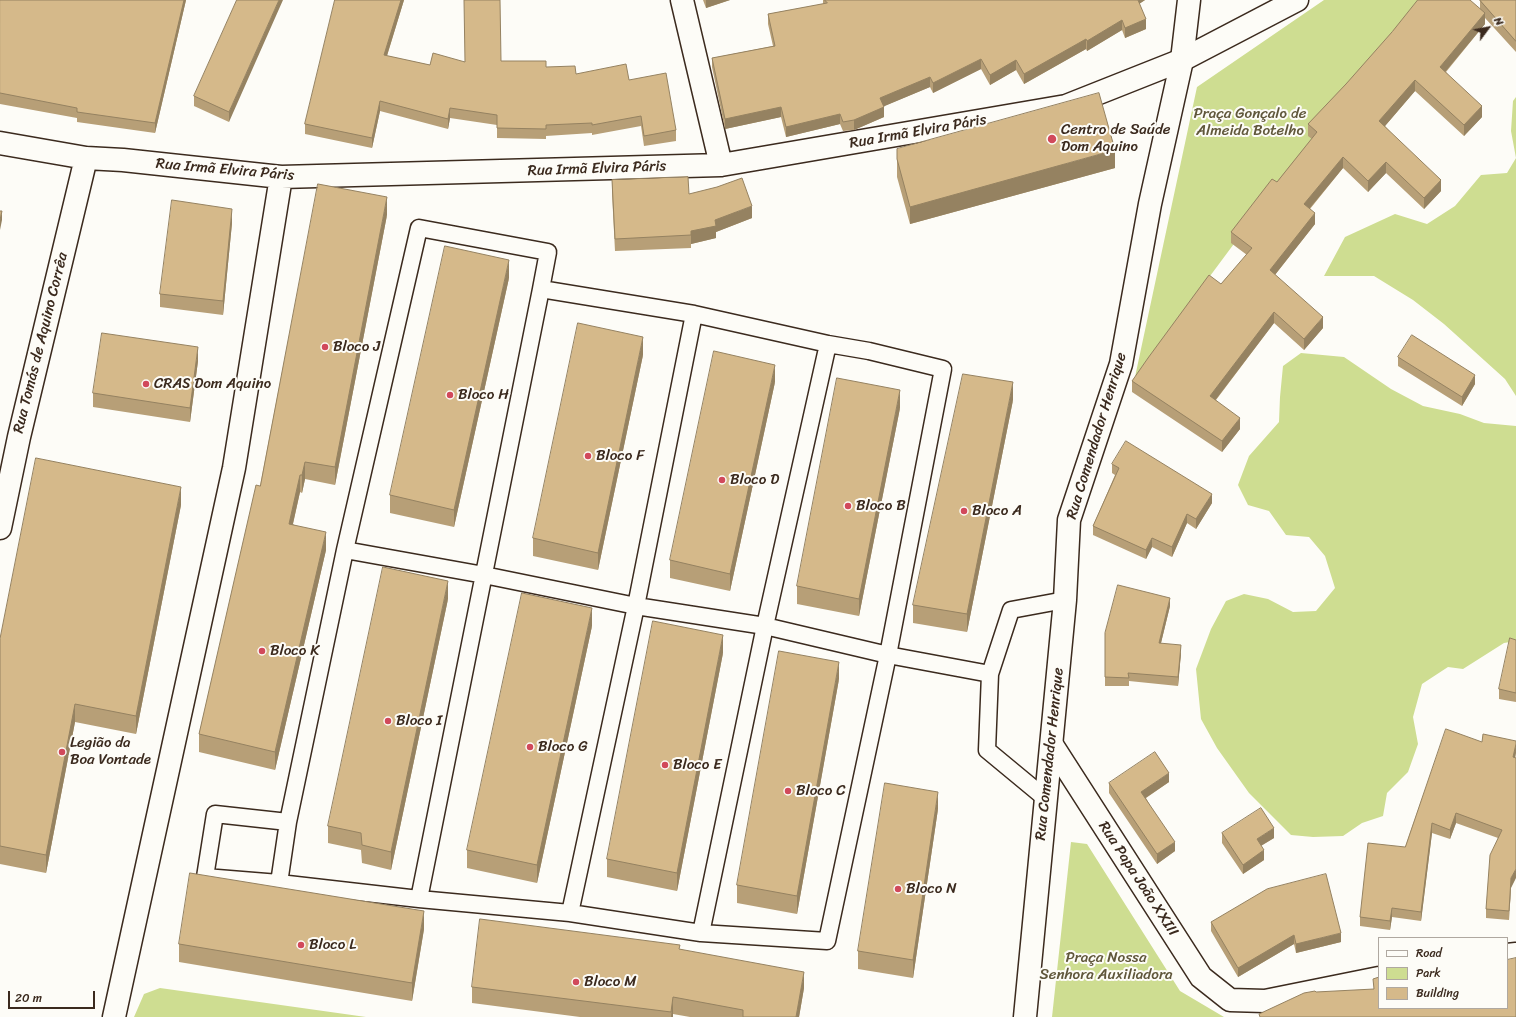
<!DOCTYPE html>
<meta charset="utf-8">
<style>
body{margin:0}
#map{position:relative;width:1516px;height:1017px;overflow:hidden;background:#fdfcf7;font-family:Sriracha,sans-serif}
canvas{display:block}
.legend{position:absolute;left:1378px;top:937px;width:130px;height:72px;box-sizing:border-box;background:#fdfcf7;border:1px solid #afa8a0;margin:0;padding:5px 7px;list-style:none;font-size:12px;color:#3b2a1e}
.legend li{display:flex;align-items:center;gap:8px;height:20px}
.legend b{width:20px;border:1px solid #afa8a0}
.north{position:absolute;left:1468px;top:8px;width:40px;height:40px;-webkit-text-stroke:3px #fdfcf7;paint-order:stroke;rotate:58deg;font-size:11px;font-weight:700;line-height:16px;text-align:center;color:#3b2a1e}
.north::after{content:'';display:block;margin:auto;width:14px;height:18px;background:#3b2a1e;clip-path:polygon(50% 0,100% 100%,50% 72%,0 100%)}
.scale{position:absolute;left:8px;top:991px;width:87px;height:18px;box-sizing:border-box;border:2px solid #3b2a1e;border-top:0;padding-left:5px;font-size:12px;line-height:14px;white-space:nowrap;color:#3b2a1e;-webkit-text-stroke:3px #fdfcf7;paint-order:stroke}
</style>
<div id="map">
<canvas width="1516" height="1017"></canvas>
<ul class="legend">
<li><b style="height:5px;background:#fdfcf7"></b>Road</li>
<li><b style="height:11px;background:#cedd91"></b>Park</li>
<li><b style="height:11px;background:#d5b98a"></b>Building</li>
</ul>
<div class="north">N</div>
<div class="scale">20 m</div>
</div>
<script>
const c = document.querySelector('canvas').getContext('2d');
c.lineJoin = 'round';
function fill(path, color) { c.fillStyle = color; c.fill(path, 'evenodd'); }
function strokePath(path, color, width, dash) { c.strokeStyle = color; c.lineWidth = width; c.lineCap = dash ? 'butt' : 'round'; c.setLineDash(dash || []); c.stroke(path); }
function write(font, color, halo, rows, align = 'center') {
  c.font = font + ' Sriracha,sans-serif'; c.lineWidth = 4; c.setLineDash([]); c.textBaseline = 'middle'; c.strokeStyle = halo; c.fillStyle = color; for (const [text, x, y, turn = 0] of rows) {
    c.save(); c.translate(x, y); c.rotate((+turn || 0) * Math.PI / 180); c.textAlign = isNaN(turn) ? turn : align; if (halo) c.strokeText(text, 0, 0); c.fillText(text, 0, 0); c.restore();
  }
}
const green = new Path2D(`
 M1324,0H1433L1320,128L1135,377L1197,87Z
 M1516,97V158L1511,131L1513,101Z
 M1516,158V396L1505,379L1444,324L1413,300L1374,276H1324L1345,237L1395,214L1427,224L1455,206L1481,175L1507,173Z
 M1301,353L1344,357L1391,389L1423,406L1460,414L1484,423L1516,426V641L1504,643L1463,669L1448,667L1422,684L1413,717L1418,744L1408,772L1387,793L1383,816L1362,823L1343,836L1313,837L1291,835L1249,793L1217,748L1201,719L1196,669L1211,629L1226,601L1244,594L1268,599L1293,612L1316,611L1335,588L1325,556L1309,537L1286,535L1269,511L1248,505L1238,485L1249,456L1279,422L1280,397L1283,366Z
 M1071,842L1087,844L1180,991L1224,1017H1052Z
 M160,988L366,1017H134L144,994Z`);
const service = new Path2D(`
 M345,550L484,575L636,606L765,626L888,655L827,941L701,933L570,913L419,899L279,883L288,822L345,550L419,228L548,252L541,289L694,314L828,344L869,351L943,369L888,655L990,674
 M1045,798L987,750L990,674L1011,610L1065,600
 M279,883L205,877L215,814L288,822
 M419,899L541,289
 M570,913L636,606L694,314
 M701,933L765,626L828,344`);
const minor = new Path2D(`
 M682,0L721,165
 M0,143L86,158L123,160L281,177L721,165L1066,106L1182,60L1297,0
 M0,528L19,437L86,158
 M1052,745L1201,977L1230,1000L1265,1001L1379,978
 M1507,955L1516,954
 M114,1017L234,468L281,177`);
const tertiary = new Path2D(`
 M1025,1017L1065,600L1069,520L1121,364L1150,204L1182,60L1189,0`);
const wall = new Path2D(`
 M0,0H186L155,133L77,122V118L0,104Z
 M237,0L229,122L194,106V96Z
 M335,0H404L387,56L430,65L465,62L501,61L546,67L576,74L629,80L676,130V141L644,146L641,126L592,135V133L546,136V139L497,138V125L450,118L448,129L380,111L372,148L305,134V124Z
 M703,0H730L706,8Z
 M823,0H1145L1139,4L1146,29L1125,38L1122,30L1087,51L1086,49L1024,84L1016,70L990,85L981,69L933,93L930,87L884,106V117L854,130L843,131L840,124L786,137L781,117L725,129L712,67V58L773,46L768,24V14L823,4Z
 M1480,0H1516V52L1485,18V24L1446,72L1482,117L1464,136L1415,91L1385,126L1441,191L1424,209L1386,173L1368,192L1343,168L1310,209L1315,224L1275,275L1323,328L1304,350L1274,323L1216,400L1240,429L1222,452L1132,392V381L1221,284L1247,255L1231,243V232L1277,182L1312,139L1308,136V124L1480,9Z
 M897,149L1115,168L910,224L897,177Z
 M612,180L689,194L752,218L716,232V238L691,244V248L615,251L612,193Z
 M387,215L335,485L305,479L302,493L300,492L293,524L326,550L275,770L199,752V734L260,486Z
 M232,223L223,315L160,307V294Z
 M509,278L454,527L390,513V495Z
 M643,355L598,570L533,556V538Z
 M1398,357L1475,384L1462,406L1398,366Z
 M198,361L190,422L93,407V393Z
 M775,382L730,591L670,578V560Z
 M1013,400L967,632L913,623V605Z
 M900,408L859,616L797,604V586Z
 M1112,464L1212,503L1196,529L1187,523L1172,557L1152,547L1146,559L1093,535V526L1115,475L1112,473Z
 M181,505L136,734L75,722L46,873L0,864V639Z
 M448,599L391,870L362,863L361,850L328,843V826Z
 M1170,606L1161,643L1181,653L1178,686L1129,681V686H1105V633Z
 M592,626L537,883L467,868V850Z
 M1516,640V702L1499,699V689Z
 M723,653L677,891L607,877V859Z
 M839,679L797,914L737,903V885Z
 M1516,741L1511,888L1509,920L1486,918V909L1498,838L1456,823L1450,839L1432,833L1421,921L1392,917L1390,930L1360,926V917L1405,847L1482,742Z
 M1169,782L1146,798L1175,851L1157,864L1109,793V783Z
 M938,809L913,978L858,969V951Z
 M1222,833L1274,838L1261,846L1264,860L1243,874L1222,843Z
 M1211,922L1341,942L1296,953L1294,944L1238,977L1211,931Z
 M424,929L412,1001L179,962V944Z
 M680,949L804,988L799,1017H690L673,1014V1017H580L472,1003V987Z`);
const shadedWall = new Path2D(`
 M184,0H186L155,133V123Z
 M279,0H283L229,122V112Z
 M401,0H404L384,65V55Z
 M706,0H730L706,8Z
 M1136,0H1145L1136,6Z
 M1485,13V24L1440,78V67Z
 M1146,19V29L1125,38V28Z
 M1122,20V30L1087,51V41Z
 M1086,39V49L1024,84V74Z
 M981,59V69L933,93V83Z
 M1016,60V70L990,85V75Z
 M930,77V87L880,108V98Z
 M1415,80V91L1379,133V121Z
 M380,101V111L372,148V138Z
 M1482,106V117L1464,136V125Z
 M781,107V117L725,129V119Z
 M884,107V117L854,130V120Z
 M450,108V118L448,129V119Z
 M840,114V124L786,137V127Z
 M1115,150V168L910,224V207Z
 M1343,157V168L1304,215V204Z
 M1386,162V173L1368,192V181Z
 M1441,180V191L1424,209V198Z
 M387,197V215L335,485V467Z
 M752,206V218L716,232V238L691,244V231L715,220Z
 M232,209V223L223,315V301Z
 M2,211V220L0,230V220Z
 M1315,213V224L1270,281V270Z
 M509,260V278L454,527V510Z
 M1274,312V323L1210,407V396Z
 M1323,317V328L1304,350V339Z
 M643,337V355L598,570V553Z
 M198,347V361L190,422V408Z
 M775,365V382L730,591V574Z
 M1475,375V384L1462,406V397Z
 M1013,382V400L967,632V614Z
 M900,390V408L859,616V599Z
 M1240,418V429L1222,452V441Z
 M305,462V479L302,493V475Z
 M300,475V492L289,541V524Z
 M181,487V505L136,734V716Z
 M1212,494V503L1196,529V519Z
 M1187,514V523L1172,557V547Z
 M326,532V550L275,770V752Z
 M1152,538V547L1146,559V550Z
 M448,581V599L391,870V852Z
 M1170,598V606L1159,651V643Z
 M592,608V626L537,883V865Z
 M723,635V653L677,891V873Z
 M1181,645V653L1178,686V677Z
 M839,662V679L797,914V896Z
 M75,704V722L46,873V855Z
 M1516,744V753L1513,766V757Z
 M1169,773V782L1141,801V792Z
 M938,792V809L913,978V960Z
 M1456,813V823L1450,839V830Z
 M1432,823V833L1421,921V912Z
 M1274,828V838L1257,848V839Z
 M1175,842V851L1157,864V854Z
 M1264,850V860L1243,874V865Z
 M1516,869V878L1511,888L1509,920L1511,878Z
 M1392,908V917L1390,930V921Z
 M424,911V929L412,1001V983Z
 M1341,933V942L1296,953V944Z
 M1294,935V944L1238,977V968Z
 M804,972V988L799,1017H796Z
 M673,997V1017H671Z`);
const building = new Path2D(`
 M0,0H184L155,123L77,112V108L0,93Z
 M237,0H279L229,112L194,96Z
 M335,0H401L384,55L430,65L433,53L465,62L464,0H500L501,61H546V67L575,66L576,74L626,64L629,80L666,73L676,130L644,136L641,116L592,125V123L546,125V129L497,128V115L450,108L448,119L380,101L372,138L305,124Z
 M825,0H1138L1146,19L1125,28L1122,20L1087,41L1086,39L1024,74L1016,60L990,75L981,59L933,83L930,77L880,98L884,107L854,120L843,122L840,114L786,127L781,107L725,119L712,58L775,46L768,14L827,3Z
 M1418,0H1470L1485,13L1440,67L1482,106L1464,125L1415,80L1379,121L1441,180L1424,198L1386,162L1368,181L1343,157L1304,204L1315,213L1270,270L1323,317L1304,339L1274,312L1210,396L1240,418L1222,441L1132,381L1148,358L1209,275L1221,284L1252,248L1231,232L1272,179L1277,182L1317,132L1308,124L1346,84L1392,32Z
 M1480,0H1516V41Z
 M1099,93L1115,150L910,207L897,159V149Z
 M688,177L689,194L717,187L742,178L752,206L715,220L716,226L691,231V235L615,239L612,180Z
 M318,184L387,197L335,467L305,462L302,475H300L289,524L326,532L275,752L199,734L256,485L260,486Z
 M172,200L232,209L223,301L160,294Z
 M0,211H2L0,220Z
 M445,246L509,260L454,510L390,495Z
 M578,323L643,337L598,553L533,538Z
 M102,333L198,347L190,408L93,393Z
 M1412,335L1475,375L1462,397L1398,357Z
 M714,351L775,365L730,574L670,560Z
 M963,374L1013,382L967,614L913,605Z
 M837,378L900,390L859,599L797,586Z
 M1126,441L1212,494L1196,519L1187,514L1172,547L1152,538L1146,550L1093,526L1119,468L1112,464Z
 M36,458L181,487L136,716L75,704L46,855L0,846V639Z
 M383,567L448,581L391,852L362,845L361,833L328,826Z
 M1118,585L1170,598L1159,643L1181,645L1178,677L1128,673L1129,678L1105,677V633Z
 M522,593L592,608L537,865L467,850Z
 M653,621L723,635L677,873L607,859Z
 M1510,638L1516,640V693L1499,689Z
 M779,651L839,662L797,896L737,885Z
 M1446,729L1482,742L1483,734L1516,741V744L1513,757L1516,758V869L1511,878L1509,911L1486,909L1490,855L1502,830L1456,813L1450,830L1432,823L1421,912L1392,908L1390,921L1360,917L1368,843L1405,847Z
 M1155,752L1169,773L1141,792L1175,842L1157,854L1109,783Z
 M885,783L938,792L913,960L858,951Z
 M1261,808L1274,828L1257,839L1264,850L1243,865L1222,833Z
 M190,873L424,911L412,983L179,944Z
 M1326,874L1341,933L1296,944L1294,935L1238,968L1211,922L1267,889Z
 M480,919L680,945L679,949L804,972L796,1017H743V1010L673,997L671,1012L472,987Z
 M1516,958V1017H1260L1259,1014L1304,993L1315,991L1316,992L1374,989L1373,979L1379,977V1008H1507V960Z`);
const markers = [
 [1052,139,5,"#d1495b"],
 [325,347,4,"#d1495b"],
 [146,384,4,"#d1495b"],
 [450,395,4,"#d1495b"],
 [588,456,4,"#d1495b"],
 [722,480,4,"#d1495b"],
 [848,506,4,"#d1495b"],
 [964,511,4,"#d1495b"],
 [262,651,4,"#d1495b"],
 [388,721,4,"#d1495b"],
 [530,747,4,"#d1495b"],
 [62,752,4,"#d1495b"],
 [665,765,4,"#d1495b"],
 [788,791,4,"#d1495b"],
 [898,889,4,"#d1495b"],
 [301,945,4,"#d1495b"],
 [576,982,4,"#d1495b"]
];
const parkNames = [
 ["Praça Gonçalo de",1250,114],
 ["Almeida Botelho",1250,131],
 ["Praça Nossa",1106,958],
 ["Senhora Auxiliadora",1106,975]
];
const poiNames = [
 ["Centro de Saúde",1061,130],
 ["Dom Aquino",1061,147],
 ["Bloco J",333,347],
 ["CRAS Dom Aquino",154,384],
 ["Bloco H",458,395],
 ["Bloco F",596,456],
 ["Bloco D",730,480],
 ["Bloco B",856,506],
 ["Bloco A",972,511],
 ["Bloco K",270,651],
 ["Bloco I",396,721],
 ["Legião da",70,743],
 ["Boa Vontade",70,760],
 ["Bloco G",538,747],
 ["Bloco E",673,765],
 ["Bloco C",796,791],
 ["Bloco N",906,889],
 ["Bloco L",309,945],
 ["Bloco M",584,982]
];
const streetNames = [
 ["Rua Irmã Elvira Páris",918,132,-10],
 ["Rua Irmã Elvira Páris",597,169,-2],
 ["Rua Irmã Elvira Páris",225,170,5],
 ["Rua Tomás de Aquino Corrêa",41,343,-76],
 ["Rua Comendador Henrique",1097,436,-73],
 ["Rua Comendador Henrique",1050,754,-84],
 ["Rua Papa João XXIII",1138,879,57]
];
fill(green, '#cedd91');
strokePath(service, '#3b2a1e', 19);
strokePath(minor, '#3b2a1e', 25);
strokePath(tertiary, '#3b2a1e', 25);
strokePath(service, '#fdfcf7', 16);
strokePath(minor, '#fdfcf7', 22);
strokePath(tertiary, '#fdfcf7', 22);
fill(wall, '#b79f77');
fill(shadedWall, '#958261');
fill(building, '#d5b98a');
strokePath(building, '#958261', 1);
for (const [x, y, r, color] of markers) { const dot = new Path2D(); dot.arc(x, y, r, 0, 2 * Math.PI); c.fillStyle = color; c.fill(dot); strokePath(dot, '#fdfcf7', 1.5); }
write('15px', '#60573b', '#fdfcf7', parkNames);
write('15px', '#3b2a1e', '#fdfcf7', poiNames, 'left');
write('15px', '#3b2a1e', '#fdfcf7', streetNames);
</script>
